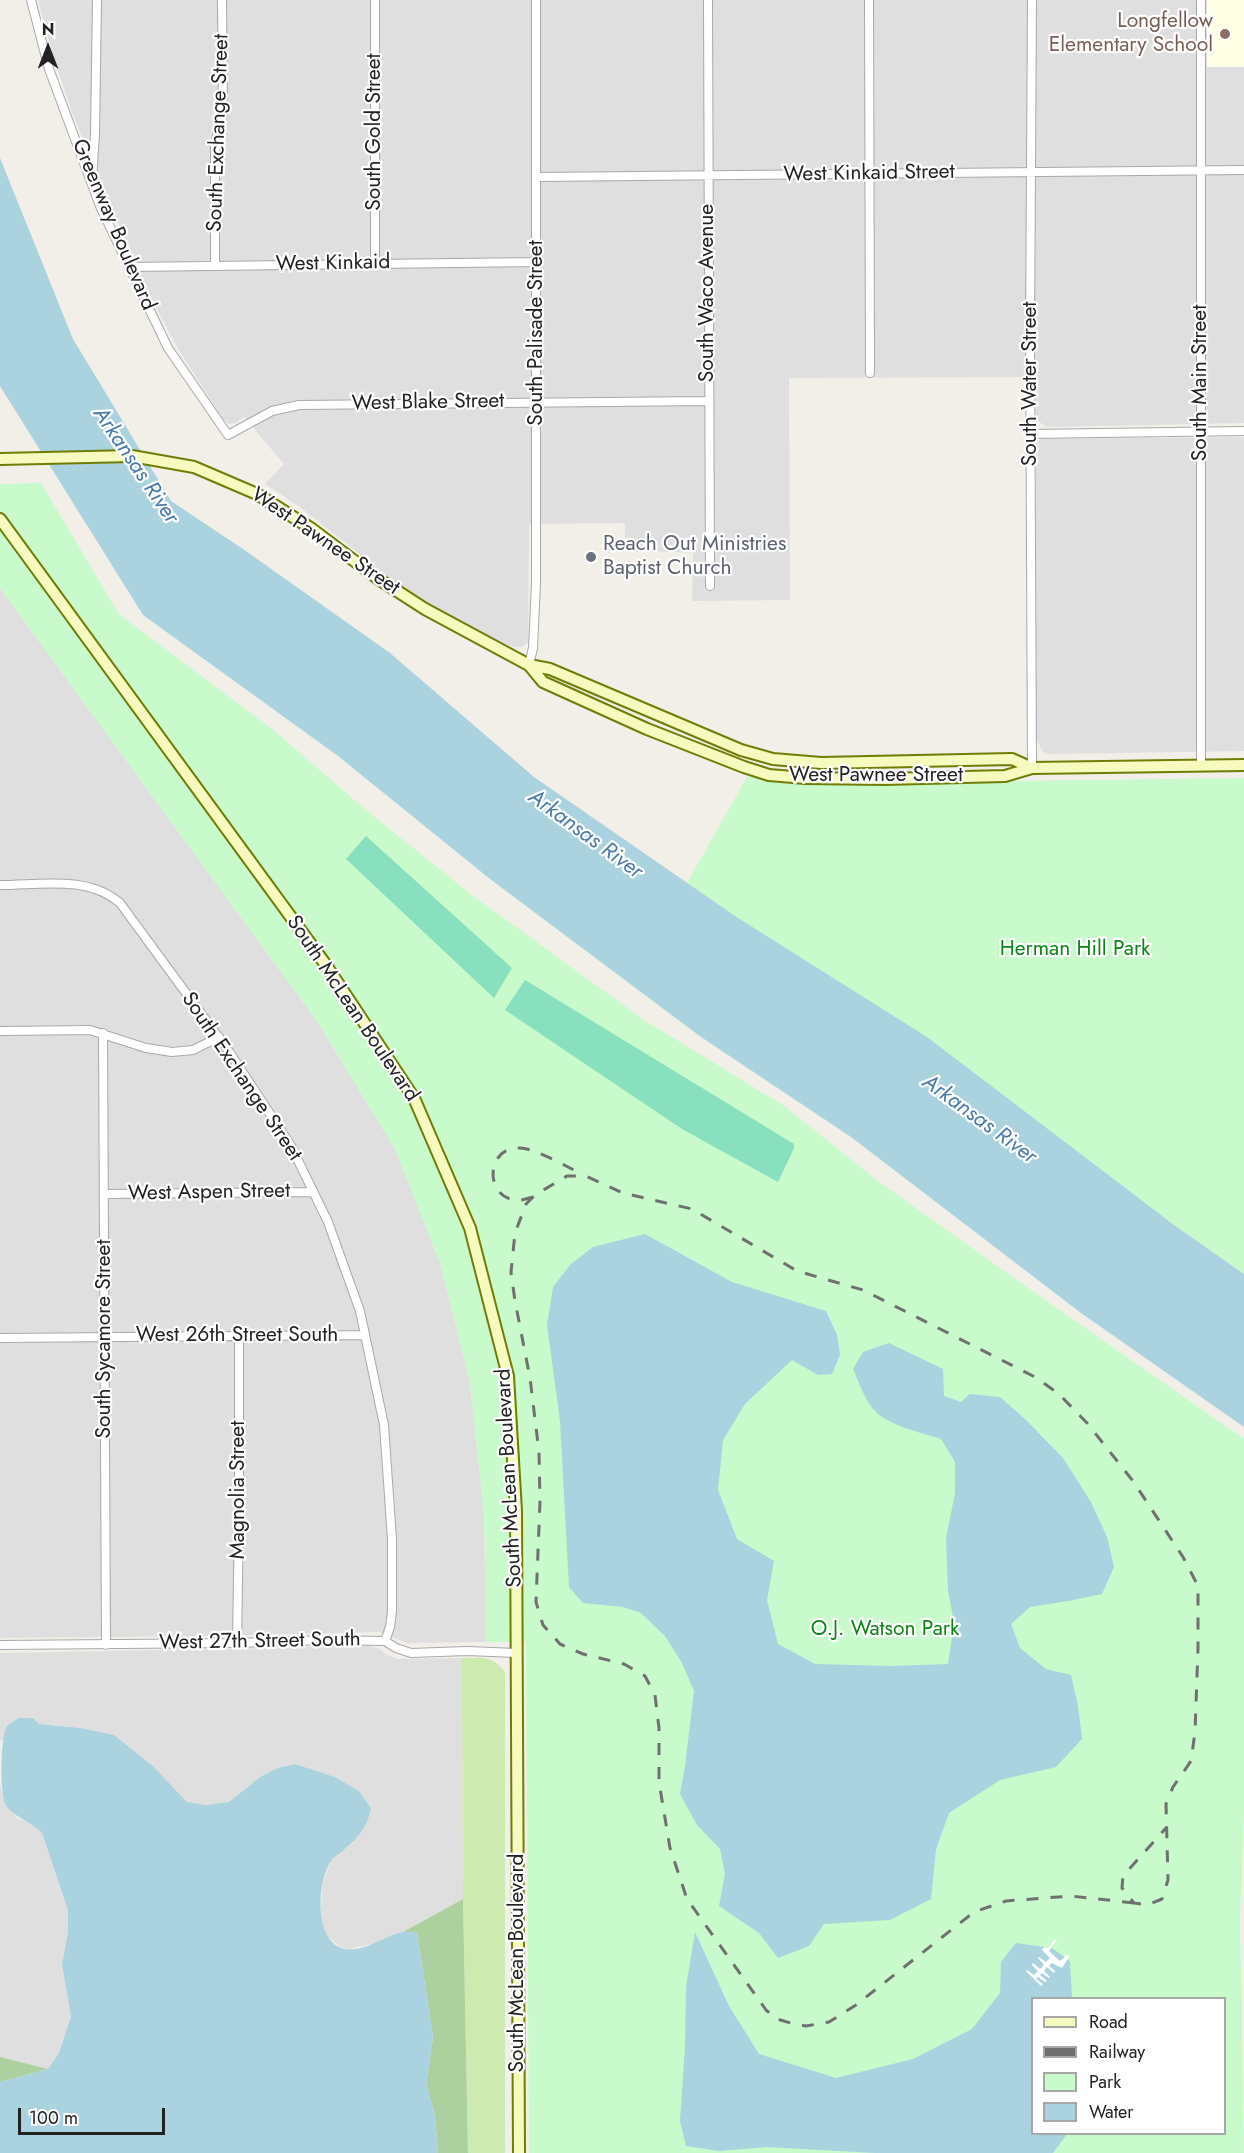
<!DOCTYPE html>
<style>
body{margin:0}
#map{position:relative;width:1244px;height:2153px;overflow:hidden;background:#f2efe9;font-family:Jost,sans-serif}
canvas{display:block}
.legend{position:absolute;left:1031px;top:1997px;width:195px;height:138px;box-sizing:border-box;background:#fff;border:2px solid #a7a7a7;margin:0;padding:8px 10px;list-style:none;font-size:18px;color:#222}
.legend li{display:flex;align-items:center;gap:12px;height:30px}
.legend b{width:30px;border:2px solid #a7a7a7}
.north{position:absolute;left:18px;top:18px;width:60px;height:60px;-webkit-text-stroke:4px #fff;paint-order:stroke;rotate:0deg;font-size:16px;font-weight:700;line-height:24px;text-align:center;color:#222}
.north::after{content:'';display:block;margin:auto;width:21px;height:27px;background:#222;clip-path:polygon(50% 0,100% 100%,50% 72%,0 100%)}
.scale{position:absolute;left:18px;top:2108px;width:147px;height:27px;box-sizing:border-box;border:3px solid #222;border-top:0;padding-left:8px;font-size:18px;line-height:21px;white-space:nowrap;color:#222;-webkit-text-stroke:4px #fff;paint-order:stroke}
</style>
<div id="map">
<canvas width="1244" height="2153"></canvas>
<ul class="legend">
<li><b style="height:8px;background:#f7fabf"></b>Road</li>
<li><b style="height:8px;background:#707070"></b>Railway</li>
<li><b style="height:16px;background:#c8facc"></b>Park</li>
<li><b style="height:16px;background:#aad3df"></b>Water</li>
</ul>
<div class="north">N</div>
<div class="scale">100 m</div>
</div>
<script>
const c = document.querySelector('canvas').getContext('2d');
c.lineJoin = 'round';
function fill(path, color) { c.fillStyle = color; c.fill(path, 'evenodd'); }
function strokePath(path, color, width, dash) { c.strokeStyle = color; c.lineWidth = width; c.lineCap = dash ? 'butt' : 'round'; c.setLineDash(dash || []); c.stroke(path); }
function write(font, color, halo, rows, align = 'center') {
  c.font = font + ' Jost,sans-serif'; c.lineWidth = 4.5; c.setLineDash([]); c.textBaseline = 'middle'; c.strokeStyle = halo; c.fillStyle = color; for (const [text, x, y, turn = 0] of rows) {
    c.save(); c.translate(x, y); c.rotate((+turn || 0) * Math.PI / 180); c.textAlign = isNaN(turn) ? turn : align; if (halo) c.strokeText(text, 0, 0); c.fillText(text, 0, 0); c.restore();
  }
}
const residential = new Path2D(`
 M38,0H1207V67H1244V423L1047,427L1036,420L1035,377L789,378L790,600L692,601L693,553L625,550V523L529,524L528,642L522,647H515L492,639L441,611L395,582L300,507L265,484L284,464L244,417L236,423L229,424L223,419L177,347L145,287L73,115L54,59Z
 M1244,437V751L1049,754L1042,751L1036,737V444L1039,440L1044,439Z
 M0,588L319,1024L395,1149L440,1263L470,1382L484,1514L486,1642L407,1643L379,1632L219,1636L0,1638Z
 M371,1646L380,1649L387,1655L398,1659L462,1658L463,1899L403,1932L372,1944L348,1949L339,1946L326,1935L320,1916L323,1884L331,1861L354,1842L371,1808L359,1791L335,1777L295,1764L260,1777L229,1802L206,1805L187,1802L153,1766L114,1735L81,1728L39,1724L0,1741V1653Z
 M0,1782L4,1802L17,1818L33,1824L42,1833L68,1910V1932L62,1965L71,2015L59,2053L48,2069L0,2057Z`);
const education = new Path2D(`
 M1207,0H1244V67H1207Z`);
const grass = new Path2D(`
 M462,1658C481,1658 493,1655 505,1672V2153H468L463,1899Z`);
const forest = new Path2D(`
 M463,1899L468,2153H438L435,2116L426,2084L433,2037L417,1933L403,1932Z
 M0,2057L48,2069L0,2082Z`);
const park = new Path2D(`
 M41,483L119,614L271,728L366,810L472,895L644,1020L783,1105L878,1181L1051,1304L1244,1439V1814L1240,1918L1244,2153H529L526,1642H486L484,1514L470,1382L440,1263L395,1149L319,1024L0,588V484ZM1032,1998H1224V2134H1032Z
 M748,775L787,784L1244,778V1274L687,883Z`);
const pitch = new Path2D(`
 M366,836L512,968L494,998L346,859Z
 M525,980L794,1144V1148L778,1182L682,1129L505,1010Z`);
const water = new Path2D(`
 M0,158L73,339L171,501L243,549L390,653L534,777L738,918L927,1037L1174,1225L1244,1274V1427L1081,1313L851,1137L701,1037L490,879L338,756L143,615L0,386Z
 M645,1234L732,1282L826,1311L837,1335L840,1355L832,1374L818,1375L792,1360L745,1404L723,1440L718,1490L737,1539L774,1561L767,1600L778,1644L815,1664L892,1666L948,1664L954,1623L948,1590L946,1538L955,1493V1462L941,1439C922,1433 899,1428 882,1417C867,1407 860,1385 853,1369L863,1352L889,1343L943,1369L944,1396L961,1402L970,1394L1000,1397L1026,1420L1063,1458L1091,1502L1107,1537L1114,1567L1102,1594L1068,1601L1030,1607L1011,1624L1020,1648L1046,1669L1071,1675L1078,1706L1082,1739L1056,1767L1000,1780L949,1813L936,1849L931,1899L890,1920L824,1924L809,1946L778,1958L759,1933L719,1906L725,1874L720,1849L697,1825L680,1794L685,1766L694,1691L682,1663L665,1636L641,1613L623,1607L583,1603L569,1587L560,1421L547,1325L553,1287L570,1265L593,1247Z
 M19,1718H33L39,1724L81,1728L114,1735L153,1766L187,1802L206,1805L229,1802L260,1777L278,1768L295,1764L335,1777L359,1791L371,1808C368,1825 358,1839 345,1849C341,1853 334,1857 331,1861C317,1882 313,1944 346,1949C366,1952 385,1935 403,1932C408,1931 413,1932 417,1933L433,2037L426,2084L435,2116L438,2153H0V2082L48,2069L59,2053L71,2016L62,1965L68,1932V1910L42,1833C30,1820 15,1819 5,1804C0,1792 0,1738 7,1726C10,1723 15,1720 19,1718Z
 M695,1932L729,2006L759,2054L836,2078L913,2059L972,2029L1000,1993L1001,1962L1016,1943L1052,1948L1070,1961L1072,1998H1032V2134H1067L1053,2153H874L767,2147L719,2151L686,2146L680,2121L685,2047L686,1987Z`);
const pier = new Path2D(`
 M1055,1939L1057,1940L1049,1951L1060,1961L1067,1955L1069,1957L1062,1968L1052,1963L1049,1966L1055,1971L1054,1973L1047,1967L1044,1971L1050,1977L1049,1978L1042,1973L1040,1975L1047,1981L1045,1982L1038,1977L1036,1979L1043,1984L1041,1986L1026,1971L1027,1970L1034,1975L1038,1971L1032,1965L1033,1963L1040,1969L1044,1965L1038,1958L1039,1957L1046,1962L1050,1958L1042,1950L1044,1947L1048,1948Z`);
const street = new Path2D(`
 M31,0L49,69L100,206L168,348L228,435L272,411L299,405L708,401
 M708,0L710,586
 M869,0L870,373
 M537,177L1244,170
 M92,181L95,134L97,0
 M375,263V0
 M215,265V144L223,113L222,0
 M129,267L537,262
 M1031,434L1244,431
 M529,665L533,648L536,583V0
 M1201,766V0
 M1032,768L1030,334L1032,0
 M0,885C40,885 88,875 120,903L230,1053L291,1146L328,1222L360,1311L384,1425L392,1539V1612L390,1627L385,1641
 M0,1031L90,1030L146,1048L172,1052L193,1050L219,1037
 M103,1033L106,1645
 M105,1194L313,1192
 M0,1338L365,1335
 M237,1643L239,1515V1336
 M0,1645L237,1643L324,1640L385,1641L396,1648L411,1653L467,1651L517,1653`);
const secondary = new Path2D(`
 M0,459L132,456L194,467L257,494L312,529L377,578L425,609L529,665L550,669L741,750L773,759L821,763L1012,759L1032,768
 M0,519L326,965L414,1098L470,1228L508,1376L516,1511L519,2153
 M529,665L543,682L647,729L744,767L769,775L805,778L884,779L1005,776L1032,768L1244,765`);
const rail = new Path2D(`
 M533,1197C529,1198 524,1200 520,1200C484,1202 484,1146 520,1148C537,1149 565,1166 580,1173
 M1134,1903L1071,1896L1006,1901L974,1912L856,2005L829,2022L806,2026L794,2024L777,2019L766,2010L687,1899L670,1848L659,1782V1728L655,1695L645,1676L624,1664L583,1654L560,1644L543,1625L536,1602L540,1501L539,1452L530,1378L515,1301L511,1272L515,1233L526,1204L535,1195L567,1176H586L623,1193L692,1209L797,1271L863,1290L1035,1377L1059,1394L1087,1423L1133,1481L1183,1557L1198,1586V1649L1195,1732L1191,1761L1173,1787L1166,1804L1168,1880L1162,1899L1147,1905L1134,1903L1122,1888L1123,1876L1166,1828`);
const markers = [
 [1225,34,6,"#8d6e63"],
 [591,557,6,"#6b7280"]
];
const educationNames = [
 ["Longfellow",1213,22],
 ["Elementary School",1213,46]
];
const streetNames = [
 ["South Gold Street",375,132,-90],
 ["South Exchange Street",219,133,-88],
 ["West Kinkaid Street",869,174,-1],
 ["Greenway Boulevard",113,225,67],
 ["West Kinkaid",333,264,-1],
 ["South Waco Avenue",708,293,-90],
 ["South Palisade Street",537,333,-90],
 ["South Main Street",1201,383,-90],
 ["South Water Street",1031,384,-90],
 ["West Blake Street",428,403,-1],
 ["West Pawnee Street",325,542,34],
 ["West Pawnee Street",876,776],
 ["South McLean Boulevard",352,1009,56],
 ["South Exchange Street",241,1077,56],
 ["West Aspen Street",209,1193,-1],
 ["West 26th Street South",237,1336],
 ["South Sycamore Street",105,1339,-90],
 ["South McLean Boulevard",510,1478,-93],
 ["Magnolia Street",239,1490,-90],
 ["West 27th Street South",260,1642,-1],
 ["South McLean Boulevard",518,1963,-90]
];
const worshipNames = [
 ["Reach Out Ministries",603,545],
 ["Baptist Church",603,569]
];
const parkNames = [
 ["Herman Hill Park",1075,950],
 ["O.J. Watson Park",885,1630]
];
const waterNames = [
 ["Arkansas River",135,466,56],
 ["Arkansas River",585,835,36],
 ["Arkansas River",979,1120,36]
];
fill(residential, '#e0dfdf');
fill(education, '#ffffe5');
fill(grass, '#cdebb0');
fill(forest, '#add19e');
fill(park, '#c8facc');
fill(pitch, '#88e0be');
fill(water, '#aad3df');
fill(pier, '#fff');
strokePath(street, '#a9a9a9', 10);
strokePath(secondary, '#707d05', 14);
strokePath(street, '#fff', 8);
strokePath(secondary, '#f7fabf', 10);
strokePath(rail, '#707070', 3, [12, 12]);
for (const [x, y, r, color] of markers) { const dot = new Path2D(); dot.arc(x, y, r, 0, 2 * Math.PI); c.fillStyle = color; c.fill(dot); strokePath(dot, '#fff', 2); }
write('21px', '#785e54', '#fff', educationNames, 'right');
write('21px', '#222', '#fff', streetNames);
write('21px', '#5b616d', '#fff', worshipNames, 'left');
write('21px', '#0c8416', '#fff', parkNames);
write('italic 22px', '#4a7aab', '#fff', waterNames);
</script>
